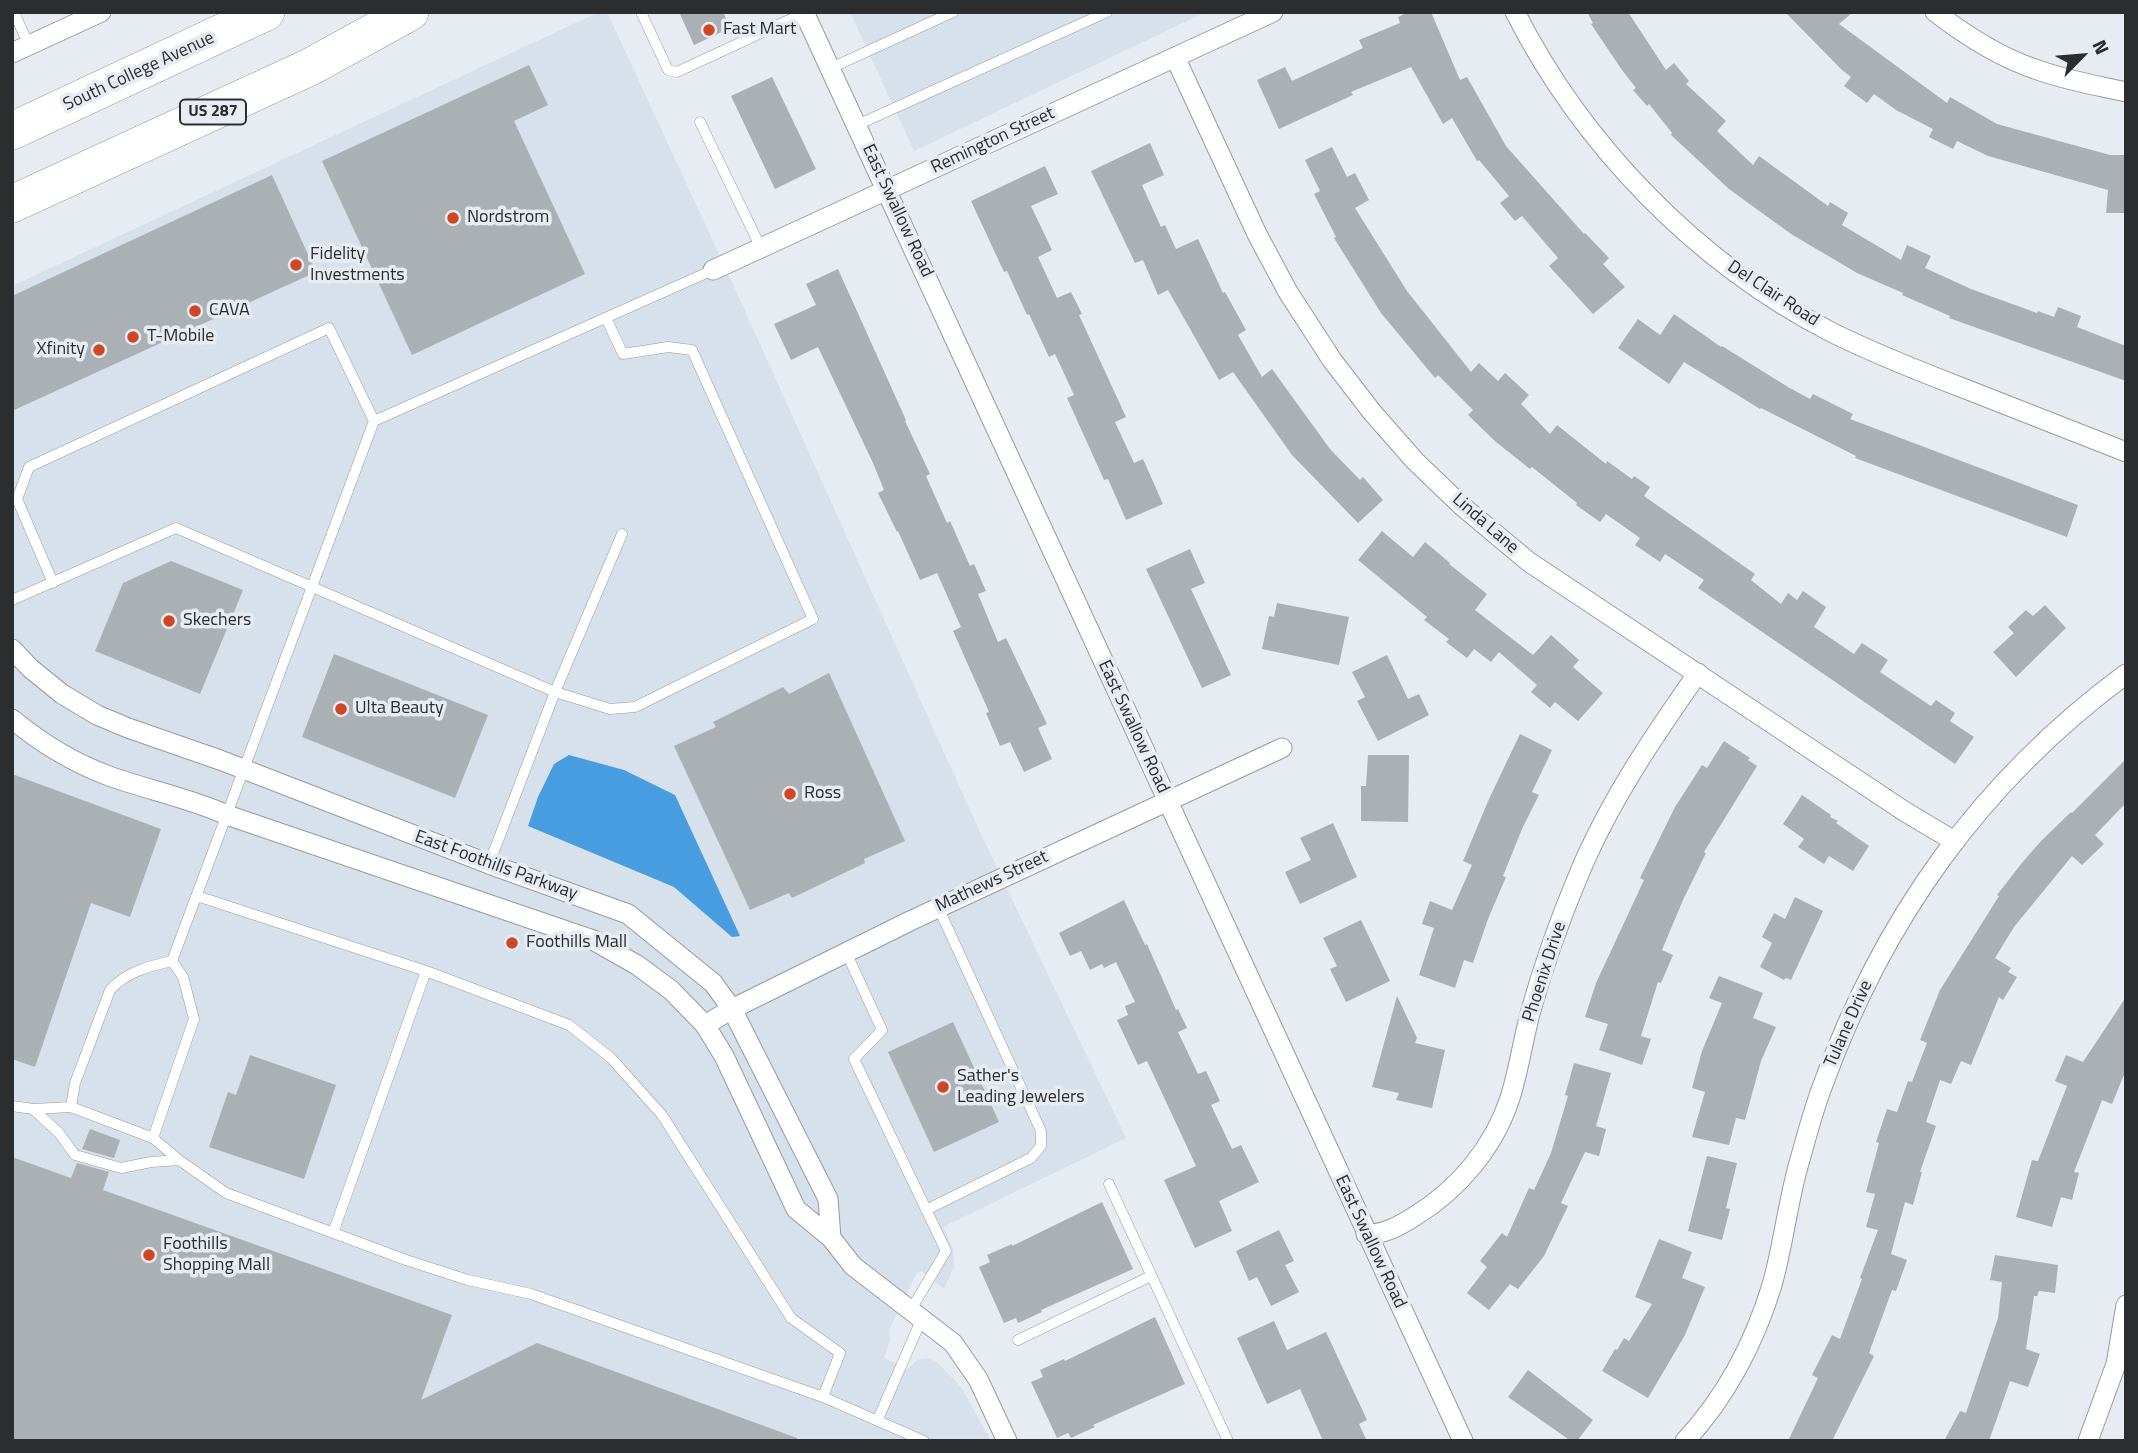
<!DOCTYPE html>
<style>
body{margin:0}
#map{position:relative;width:2138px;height:1453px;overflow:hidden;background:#e6ecf1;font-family:"Titillium Web",sans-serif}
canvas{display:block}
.frame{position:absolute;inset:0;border:14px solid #2b2d2f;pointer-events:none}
.north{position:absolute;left:2047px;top:21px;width:70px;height:70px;-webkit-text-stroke:5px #e6ecf1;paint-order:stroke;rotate:65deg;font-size:19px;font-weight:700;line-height:28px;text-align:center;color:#2b2d2f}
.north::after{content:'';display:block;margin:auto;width:24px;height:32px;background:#2b2d2f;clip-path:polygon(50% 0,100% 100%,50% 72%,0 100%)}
</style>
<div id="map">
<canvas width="2138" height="1453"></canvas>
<div class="frame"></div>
<div class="north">N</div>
</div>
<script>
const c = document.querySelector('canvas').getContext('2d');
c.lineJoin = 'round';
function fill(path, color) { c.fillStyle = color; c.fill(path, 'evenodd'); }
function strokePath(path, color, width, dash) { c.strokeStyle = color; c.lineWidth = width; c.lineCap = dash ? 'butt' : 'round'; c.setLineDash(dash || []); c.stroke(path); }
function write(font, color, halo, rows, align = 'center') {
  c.font = font + ' "Titillium Web",sans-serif'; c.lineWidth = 7; c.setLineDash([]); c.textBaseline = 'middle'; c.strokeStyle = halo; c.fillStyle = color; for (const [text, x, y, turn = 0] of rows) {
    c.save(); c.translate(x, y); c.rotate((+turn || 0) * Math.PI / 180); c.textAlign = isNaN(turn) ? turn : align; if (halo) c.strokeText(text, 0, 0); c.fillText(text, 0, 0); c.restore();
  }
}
const built = new Path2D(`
 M599,12H607L736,291L979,830L1126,1138L943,1227L953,1249L954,1267L944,1289L921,1271L916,1274L889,1330L890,1340L884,1358L908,1369L917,1360L926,1358L937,1362L961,1387L991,1441H12V286Z
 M850,12H1206L914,151Z`);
const water = new Path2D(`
 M569,755L624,770L675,795L740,936L732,937L674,887L528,826L538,797L554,764Z`);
const building = new Path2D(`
 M679,12H723L730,28L694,45Z
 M1408,12H1431L1460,80L1467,77L1506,146L1584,234L1585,233L1609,258L1603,264L1625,287L1593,314L1549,266L1558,258L1522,216L1515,221L1500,203L1509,196L1479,160L1477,161L1452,118L1443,124L1411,67L1351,92L1353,95L1279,129L1257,80L1285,67L1292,81L1363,48L1359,40L1400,23L1398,17Z
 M1587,12H1628L1666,70L1674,63L1689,81L1686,84L1726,121L1717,131L1753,165L1759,156L1828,206L1830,202L1848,213L1842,225L1901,260L1907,245L1931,256L1925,268L1971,289L2037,313L2038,311L2054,317L2058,307L2081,316L2077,327L2126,346V381L1949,318L1950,316L1902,295L1903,293L1857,273L1791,234L1729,189L1671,135L1672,133L1649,104L1647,106L1633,90L1636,88L1622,70L1591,24L1593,23Z
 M1785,12H1853L1839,24L1947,103L1950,97L1997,124L2110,155H2126V213H2106L2108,190L1988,156L1957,141L1953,149L1929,137L1933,129L1896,110L1874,94L1867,103L1844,86L1851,77L1842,70Z
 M529,65L548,105L514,121L585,274L412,355L322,161Z
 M772,77L816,169L775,189L731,96Z
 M1150,143L1164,175L1142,185L1161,227L1165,225L1176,249L1198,239L1223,293L1225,292L1246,330L1238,335L1262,377L1272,369L1330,449L1360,480L1363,477L1383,500L1358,523L1292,455L1233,372L1219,380L1168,290L1158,295L1143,260L1135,263L1091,171Z
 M1332,147L1347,177L1355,173L1369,200L1355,208L1407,291L1471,372L1479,363L1498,381L1505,373L1529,395L1521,404L1550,434L1557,425L1606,464L1607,461L1632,479L1634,476L1650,487L1644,496L1755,574L1751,580L1781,604L1788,593L1797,600L1803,591L1826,607L1814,627L1854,654L1862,643L1888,660L1880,672L1931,706L1936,700L1955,713L1950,721L1974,737L1955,764L1698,588L1704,580L1665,554L1660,562L1635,545L1640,538L1606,514L1600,522L1576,505L1577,503L1532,467L1530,469L1496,442L1468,415L1473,410L1438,375L1435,378L1381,313L1334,238L1336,237L1314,194L1320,191L1305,160Z
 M1045,166L1058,194L1031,206L1052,250L1038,257L1057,298L1071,292L1082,314L1079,315L1126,417L1115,422L1134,463L1143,459L1163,504L1126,520L1108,479L1104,480L1067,398L1074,395L1055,354L1049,357L1029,314L1027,315L1007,271L1004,272L971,201Z
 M272,175L316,272L12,411V296Z
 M838,269L906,420L905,421L930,474L926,476L947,523L950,521L970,566L974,564L986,591L978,594L998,642L1006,638L1047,724L1038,728L1052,759L1024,772L1010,742L1000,746L986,713L989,712L953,631L961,627L937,573L920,580L898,531L897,532L878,493L884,490L873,463L818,347L791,360L774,324L816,305L806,284Z
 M1674,314L1721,347L1722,346L1788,387L1810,399L1813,394L1853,414L1850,419L2078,505L2067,537L1855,458L1856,456L1761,408L1760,409L1684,362L1669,384L1618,348L1638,319L1660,335Z
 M1382,531L1413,557L1425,542L1450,563L1449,564L1487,594L1475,610L1533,655L1551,635L1579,660L1573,667L1603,693L1578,721L1555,702L1550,708L1531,692L1537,685L1499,652L1491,662L1474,649L1467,658L1446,642L1449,639L1424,620L1427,617L1358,560Z
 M1190,549L1205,583L1191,589L1231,675L1202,688L1146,569Z
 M171,561L243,590L200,694L95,651L123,583Z
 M1277,603L1349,617L1339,665L1262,649L1269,616L1274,617Z
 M2045,605L2066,628L2016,677L1993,652L2014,633L2008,627L2026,610L2033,616Z
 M334,654L488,715L455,798L302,737Z
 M1387,655L1408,699L1419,694L1429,715L1378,741L1357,701L1365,697L1352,672Z
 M829,673L905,841L864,859L865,863L792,898L789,893L750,910L674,746L716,727L713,722L783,687L789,694Z
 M1520,734L1552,750L1532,792L1539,795L1522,829L1503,876L1506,877L1488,919L1473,963L1464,960L1455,988L1419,975L1434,928L1422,924L1430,901L1452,910L1472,865L1463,861L1489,799Z
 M1724,741L1750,758L1748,760L1757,766L1704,852L1706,853L1683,900L1662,950L1673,955L1661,983L1658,982L1641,1036L1651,1039L1642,1065L1599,1050L1608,1024L1585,1017L1596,983L1644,880L1640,878L1675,807L1702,765L1707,768Z
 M1368,755H1409L1408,822L1361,821V786H1366Z
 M2126,759V803L2095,835L2104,844L2082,865L2072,856L2014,927L1995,958L2011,968L2008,972L2017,977L2003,1000L1999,997L1971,1065L1961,1061L1951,1084L1940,1080L1926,1122L1936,1126L1920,1172H1922L1913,1205L1905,1202L1891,1254L1907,1260L1896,1291L1892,1290L1869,1353L1874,1356L1832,1441H1788L1818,1378L1812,1375L1832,1335L1840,1339L1862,1279L1860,1278L1878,1230L1866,1227L1875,1194L1866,1192L1879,1143L1876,1142L1887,1109L1897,1112L1908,1081L1912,1082L1927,1043L1920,1040L1940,990L1999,896L1997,895L2021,864L2041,841L2071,812L2072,813Z
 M12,774L161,829L130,917L91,903L35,1067L12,1059Z
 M1802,795L1831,815L1830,817L1838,821L1836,823L1869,846L1853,871L1829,856L1824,864L1798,847L1804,839L1783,824Z
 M1333,823L1357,877L1300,904L1285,872L1311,860L1300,838Z
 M1795,897L1823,911L1791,980L1786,978L1784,980L1760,967L1772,943L1762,937L1774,913L1785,919Z
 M1124,900L1145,945L1147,944L1176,1010L1178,1009L1187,1028L1178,1032L1198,1074L1206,1071L1220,1101L1211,1105L1232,1149L1241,1145L1259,1182L1219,1201L1232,1231L1195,1248L1164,1180L1196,1166L1147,1061L1138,1065L1117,1020L1128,1015L1125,1006L1135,1002L1116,962L1104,968L1102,964L1090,970L1081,951L1070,956L1059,933Z
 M1361,920L1390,981L1346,1002L1330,969L1337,966L1323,938Z
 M1719,976L1763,993L1753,1018L1776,1027L1761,1061L1745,1120L1736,1118L1729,1145L1692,1137L1705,1092L1692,1088L1702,1051L1722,1003L1709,998Z
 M1397,996L1417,1038L1415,1043L1445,1050L1432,1108L1396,1100L1399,1093L1372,1087Z
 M2126,997V1070L2112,1104L2102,1100L2074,1172L2079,1173L2072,1200L2061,1197L2052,1227L2016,1217L2032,1160L2038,1161L2067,1086L2055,1081L2066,1055L2083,1062Z
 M953,1022L999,1122L934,1152L888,1052Z
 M250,1055L336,1085L304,1179L209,1147L228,1092L236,1095Z
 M1574,1063L1611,1073L1596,1126L1606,1129L1599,1156L1585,1152L1561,1203L1568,1206L1544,1256L1518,1289L1510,1284L1489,1310L1467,1293L1487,1267L1480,1261L1502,1233L1507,1237L1529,1188L1534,1190L1551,1153L1568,1096L1565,1095Z
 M90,1129L120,1140L114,1158L82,1149Z
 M1707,1156L1737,1163L1726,1208L1730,1209L1722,1240L1688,1231Z
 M12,1157L71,1178L77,1163L109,1172L103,1190L452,1315L421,1400L537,1343L797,1438V1441H12Z
 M1102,1202L1133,1269L1041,1310L1042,1312L1018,1323L1016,1318L1004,1323L979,1267L990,1262L987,1255L1012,1244V1246Z
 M1279,1230L1294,1261L1285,1265L1299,1292L1271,1306L1257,1277L1249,1281L1236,1251Z
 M1659,1239L1692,1252L1682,1278L1705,1287L1685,1335L1648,1398L1602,1371L1615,1349L1617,1350L1624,1338L1629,1341L1652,1304L1635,1297Z
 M1995,1255L2058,1265L2055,1293L2039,1291L2037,1296H2034L2026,1349L2040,1354L2028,1387L2010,1381L1989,1441H1944L1960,1411L1966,1413L1998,1318L2002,1282L1990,1280Z
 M1155,1317L1185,1384L1093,1425L1095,1427L1071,1438L1068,1433L1057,1438L1031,1382L1043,1377L1040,1370L1064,1359L1065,1361Z
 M1274,1321L1287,1350L1326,1332L1367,1420L1359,1424L1367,1441H1323L1300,1389L1267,1404L1237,1338Z
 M1528,1370L1593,1420L1577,1441H1571L1508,1397Z`);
const lane = new Path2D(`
 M14,12L29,46
 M641,12L668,70L677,72L804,13
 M831,68L953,12
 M700,122L761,248
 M857,125L1107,12
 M53,583L17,499L29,467L329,328L374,421
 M12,600L176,528L555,692L610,709L635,707L813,619L692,350L668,347L623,354L606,318
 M489,864L555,692L622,534
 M197,896L426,971L569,1025L611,1058L662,1115L791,1318L840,1353L823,1397
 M846,952L882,1030L854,1059L946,1251L910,1311
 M172,961L374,421L713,270
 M12,1106L33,1109L71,1107L153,1138L179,1160L226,1193L406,1260L468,1280L531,1294L823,1397L924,1441
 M71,1107L75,1083L110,990C126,972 149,966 172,961
 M33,1109L59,1133L75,1155L121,1168L151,1162L179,1160
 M153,1138L194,1019L183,977L172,961
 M1109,1184L1228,1441
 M926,1210L1031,1158L1041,1146V1131L938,907
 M333,1233L426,971
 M1018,1340L1151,1276
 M878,1419L922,1318`);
const street = new Path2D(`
 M804,12L1463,1441
 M1515,12C1583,146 1697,263 1831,332C1875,354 1921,372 1968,390C2020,410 2073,431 2126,452
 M1935,12C1965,35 1999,57 2035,69C2064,80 2095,85 2126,92
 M12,53L101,12
 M1175,57L1257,234L1288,292L1332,360L1372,412L1415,461L1462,506L1529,562L1904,811L1954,841
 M713,270L1273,12
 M12,649L30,668L62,694L97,715L128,728L220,760L489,864L628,914L713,983L732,1009L828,1199L831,1238
 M12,719C41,743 74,763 109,776C148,790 189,798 227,815L593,940L637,965L671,990L705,1025L724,1056L796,1209L831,1238L853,1266L953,1343L978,1379L1007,1441
 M705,1025L732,1009L910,921L1282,748
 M1366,1234C1384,1235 1401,1225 1415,1216C1459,1189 1494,1147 1510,1098C1519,1070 1523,1039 1531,1010C1544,964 1560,919 1579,874C1609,802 1653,737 1698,673
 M1685,1441C1726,1397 1755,1341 1772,1285C1784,1243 1788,1198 1801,1156C1807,1134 1813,1112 1821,1090C1882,920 1980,782 2126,674
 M2088,1441L2116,1364L2126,1305`);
const highway = new Path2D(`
 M12,131L266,12
 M12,204L310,67L410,12`);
const markers = [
 [709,30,7,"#d14724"],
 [453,218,7,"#d14724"],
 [296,265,7,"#d14724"],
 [195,311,7,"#d14724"],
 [133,337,7,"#d14724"],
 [99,350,7,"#d14724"],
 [169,621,7,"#d14724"],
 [341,709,7,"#d14724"],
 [790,794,7,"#d14724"],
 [512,943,7,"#d14724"],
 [943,1087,7,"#d14724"],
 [149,1255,7,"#d14724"]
];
const shields = [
 [213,112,66]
];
const shieldNames = [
 ["US 287",213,112]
];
const poiNames = [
 ["Fast Mart",723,30],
 ["Nordstrom",467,218],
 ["Fidelity",310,255],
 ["Investments",310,276],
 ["CAVA",209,311],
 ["T-Mobile",147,337],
 ["Xfinity",85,350,"right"],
 ["Skechers",183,621],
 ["Ulta Beauty",355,709],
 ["Ross",804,794],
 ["Foothills Mall",526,943],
 ["Sather's",957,1077],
 ["Leading Jewelers",957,1098],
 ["Foothills",163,1245],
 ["Shopping Mall",163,1266]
];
const streetNames = [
 ["South College Avenue",139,72,-25],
 ["Remington Street",993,141,-25],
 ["East Swallow Road",897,211,65],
 ["Del Clair Road",1773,294,33],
 ["Linda Lane",1485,524,41],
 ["East Swallow Road",1133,727,65],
 ["East Foothills Parkway",496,866,20],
 ["Mathews Street",992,882,-25],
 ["Phoenix Drive",1545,972,-72],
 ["Tulane Drive",1849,1024,-66],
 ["East Swallow Road",1370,1242,65]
];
fill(built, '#d6e1ec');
fill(water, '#479de0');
fill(building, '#abb0b5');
strokePath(lane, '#969ba0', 11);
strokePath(street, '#969ba0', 21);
strokePath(highway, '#969ba0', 38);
strokePath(lane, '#fff', 10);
strokePath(street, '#fff', 19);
strokePath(highway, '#fff', 37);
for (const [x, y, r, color] of markers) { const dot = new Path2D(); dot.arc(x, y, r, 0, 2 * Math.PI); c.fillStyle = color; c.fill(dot); strokePath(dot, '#e6ecf1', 2.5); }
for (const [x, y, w] of shields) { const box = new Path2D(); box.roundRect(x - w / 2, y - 12.5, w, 25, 5); c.fillStyle = '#e6ecf1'; c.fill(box); strokePath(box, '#2b2d2f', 2); }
write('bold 16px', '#2b2d2f', null, shieldNames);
write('18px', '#2b2d2f', '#e6ecf1', poiNames, 'left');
write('18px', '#2b2d2f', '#e6ecf1', streetNames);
</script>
